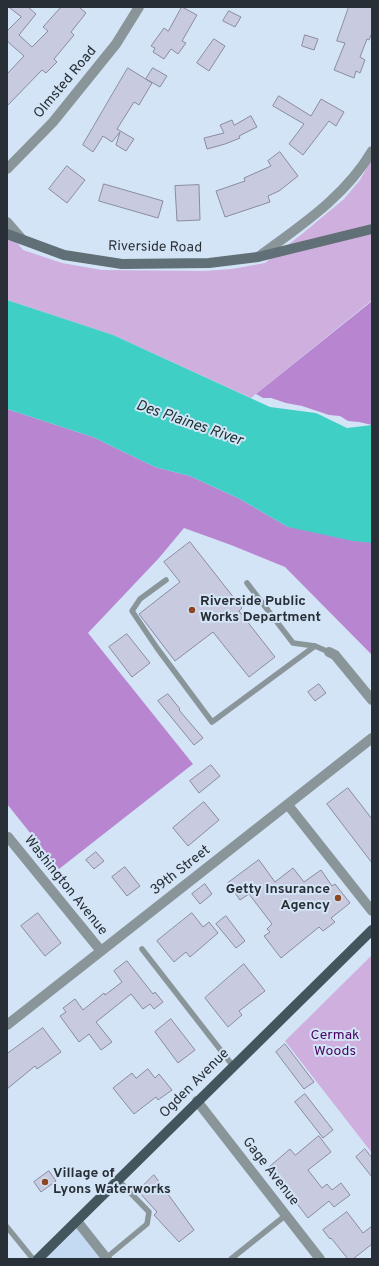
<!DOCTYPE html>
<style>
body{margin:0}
#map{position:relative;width:379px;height:1266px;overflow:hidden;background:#d3e4f6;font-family:Overpass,sans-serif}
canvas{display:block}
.frame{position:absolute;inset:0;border:8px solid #292f36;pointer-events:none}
</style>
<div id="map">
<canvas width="379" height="1266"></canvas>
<div class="frame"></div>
</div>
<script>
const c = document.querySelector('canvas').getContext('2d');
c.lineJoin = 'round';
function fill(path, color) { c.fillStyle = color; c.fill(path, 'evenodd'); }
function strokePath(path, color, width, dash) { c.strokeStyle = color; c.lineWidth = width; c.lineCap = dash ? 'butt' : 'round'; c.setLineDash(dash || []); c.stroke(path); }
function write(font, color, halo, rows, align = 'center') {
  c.font = font + ' Overpass,sans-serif'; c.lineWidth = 4; c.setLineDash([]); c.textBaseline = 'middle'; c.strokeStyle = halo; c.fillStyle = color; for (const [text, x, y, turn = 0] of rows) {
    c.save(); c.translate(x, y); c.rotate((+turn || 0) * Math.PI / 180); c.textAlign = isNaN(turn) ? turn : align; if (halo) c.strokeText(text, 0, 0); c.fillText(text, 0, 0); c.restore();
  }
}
const built = new Path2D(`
 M77,1225L103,1259H42Z`);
const green = new Path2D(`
 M372,159V300L251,398L113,335L7,300V230L23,250L62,263L102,270L204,271L232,269L265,263L302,234L344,199L360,180Z
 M372,955V1153L285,1041Z`);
const forest = new Path2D(`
 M372,301V425L359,422L348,421L340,416L329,415L302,406L286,403L271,398H263L256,394Z
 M7,409L93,437L155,467L190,476L240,499L288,527L372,535V655L285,567L231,545L184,528L159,558L88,633L193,764L59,869L7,804Z`);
const water = new Path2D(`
 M7,300L113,335L270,407L316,413L347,428L372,425V543L353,541L288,527L240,499L190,476L155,467L93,437L7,409Z`);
const building = new Path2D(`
 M9,7H28L36,14L19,35L32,47L48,31L43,27L61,7H79L86,13L71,32L74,35L54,59L57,62L46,73L42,70L7,106V74L24,56L7,41V31L21,17Z
 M182,7L197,15L182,41L186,43L178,54L171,49L164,59L153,52L155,48L151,46L164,28L168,31Z
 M349,7H372V33L369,40L367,39L360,57L365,60L360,73L356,71L354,78L334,70L345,43L337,41Z
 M229,11L241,17L235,27L223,21Z
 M305,35L318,39L314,50L302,46Z
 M214,39L225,46L209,71L197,63Z
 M128,68L152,83L139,105L134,102L117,129L134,139L126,151L116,145L120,132L112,142L103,136L93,152L83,145Z
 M153,68L167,76L160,87L146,79Z
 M279,96L311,116L321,99L344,112L336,126L329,121L303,155L289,144L304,124L273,106Z
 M251,116L257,127L239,136L240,138L225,144L207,149L204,138L224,133L220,125L232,120L234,125Z
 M280,152L298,176L279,191L268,196L270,202L225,217L216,191L245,181L244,178L271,166L268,161Z
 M67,166L85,180L67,203L49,189Z
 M104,184L163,201L158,218L99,201Z
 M199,185L200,220L177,221L175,186Z
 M190,542L242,608L239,611L275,657L249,677L213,632L175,661L139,614L180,582L164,562Z
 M127,634L150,663L132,677L109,647Z
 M319,684L326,693L315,701L308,692Z
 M168,694L180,709L179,710L203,738L194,745L158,701Z
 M211,765L220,776L199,793L190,781Z
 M348,788L372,819V863L327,804Z
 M204,802L219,820L188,846L173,828Z
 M96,852L104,861L94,869L86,860Z
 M259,860L275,882L293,868L304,882L321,870L332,886L335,884L350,903L331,918L335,922L323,931L319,927L281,958L264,936L270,932L267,929L272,924L249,894L240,900L228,883Z
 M125,867L140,886L127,896L112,877Z
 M205,884L212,894L200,904L192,894Z
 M38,913L61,943L45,956L21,926Z
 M192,913L203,927L209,922L218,933L190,957L186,952L174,962L157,941Z
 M226,916L245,941L236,948L216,924Z
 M127,961L153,994L155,992L163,1002L154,1009L150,1004L143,1009L131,994L96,1022L112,1042L101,1050L89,1034L79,1042L60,1016L66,1012L63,1008L75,999L83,1010L104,993L105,995L122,982L114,971Z
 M244,964L265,991L239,1011L242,1015L228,1027L205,998Z
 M171,1019L195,1050L178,1063L155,1032Z
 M43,1028L61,1052L37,1069L35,1066L7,1089V1054Z
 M285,1044L314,1082L304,1089L276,1052Z
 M148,1069L155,1078L159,1074L172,1090L158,1100L156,1097L134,1114L113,1088L132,1073L136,1078Z
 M305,1094L333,1130L323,1138L295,1102Z
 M319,1136L331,1152L308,1170L322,1188L327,1184L332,1190L341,1183L350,1195L334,1207L329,1201L308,1218L269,1167L290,1149L295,1155Z
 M365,1149L372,1158V1177L356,1157Z
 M49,1171L56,1181L41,1192L34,1182Z
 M154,1175L194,1230L179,1242L154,1215L157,1212L138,1191Z
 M347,1212L363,1233L372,1226V1244L353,1259H348L331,1238L330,1239L323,1230Z`);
const lane = new Path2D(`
 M166,580L140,599L132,611L157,648L212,722L315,646
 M247,583L293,643L315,646L329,652
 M142,949L233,1066
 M7,1227L33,1259
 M106,1258L147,1224L149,1212L118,1180
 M231,1259L286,1215`);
const street = new Path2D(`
 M7,169L53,122L116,44L139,7
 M7,222L21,238
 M258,257C300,226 345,197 372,151
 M329,652L335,655L372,700
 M288,805L372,911
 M8,837L101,951
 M7,1025L372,738
 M197,1101L320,1259
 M77,1221L107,1259`);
const secondary = new Path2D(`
 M7,234L64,255L122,264L209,263L258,257L372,229`);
const primary = new Path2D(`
 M38,1259L372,930`);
const markers = [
 [192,610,4,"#8d4720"],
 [338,898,4,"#8d4720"],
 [45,1182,4,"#8d4720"]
];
const streetNames = [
 ["Olmsted Road",66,83,-50],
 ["Riverside Road",155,248,1],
 ["39th Street",181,871,-38],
 ["Washington Avenue",65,886,51],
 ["Ogden Avenue",195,1084,-45],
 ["Gage Avenue",270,1172,52]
];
const poiNames = [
 ["Riverside Public",200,602],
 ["Works Department",200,618],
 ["Getty Insurance",330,890,"right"],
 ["Agency",330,906,"right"],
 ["Village of",53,1174],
 ["Lyons Waterworks",53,1190]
];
const parkNames = [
 ["Cermak",335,1036],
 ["Woods",335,1052]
];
const waterNames = [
 ["Des Plaines River",189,424,19]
];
fill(built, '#c4daf2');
fill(green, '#ceafde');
fill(forest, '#b886d1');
fill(water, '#40cfc5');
fill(building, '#c8cae0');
strokePath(building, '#8a8ba0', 1);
strokePath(lane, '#8a9599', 5.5);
strokePath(street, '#8a9599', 10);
strokePath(secondary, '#607076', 10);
strokePath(primary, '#43565d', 10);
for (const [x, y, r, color] of markers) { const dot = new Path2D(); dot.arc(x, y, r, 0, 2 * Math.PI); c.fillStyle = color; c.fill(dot); strokePath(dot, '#d3e4f6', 1.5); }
write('14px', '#292f36', '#d3e4f6', streetNames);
write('bold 14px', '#292f36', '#d3e4f6', poiNames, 'left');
write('14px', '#490262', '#d3e4f6', parkNames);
write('italic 15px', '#19302e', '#d3e4f6', waterNames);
</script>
